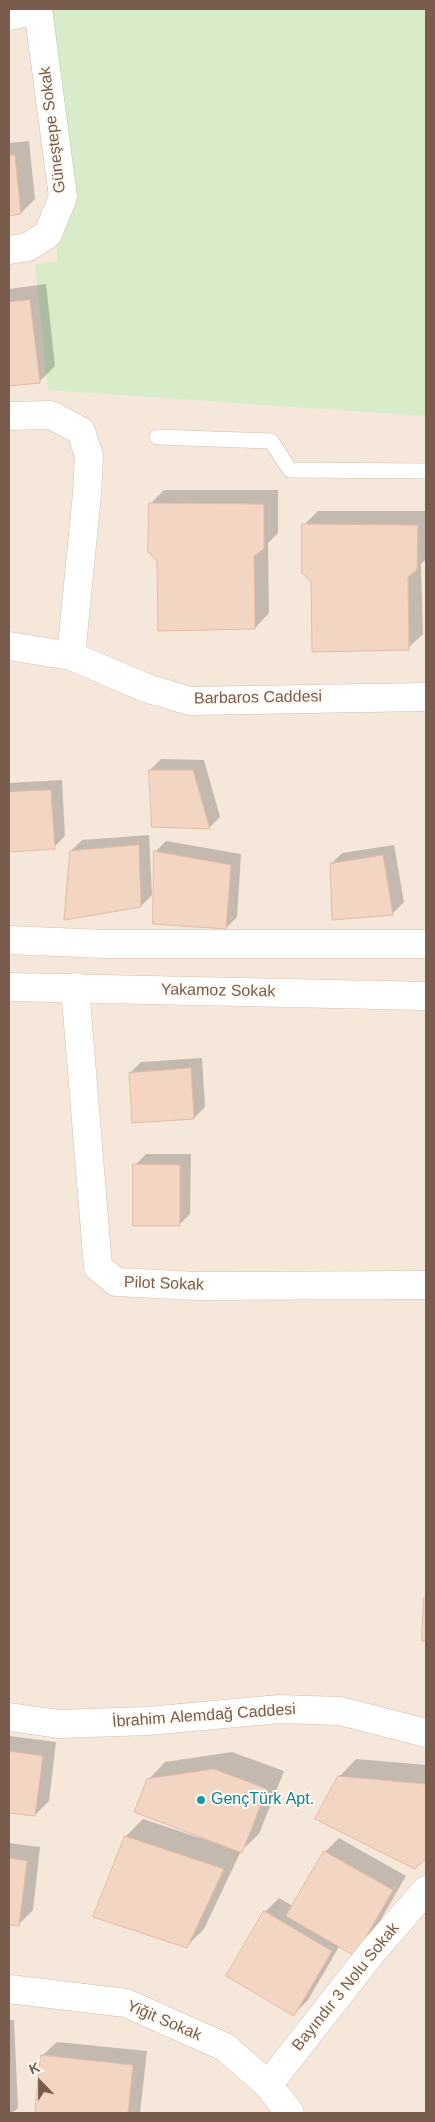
<!DOCTYPE html>
<meta charset="utf-8">
<style>
body{margin:0}
#map{position:relative;width:435px;height:2122px;overflow:hidden;background:#fdf6ec;font-family:Helvetica,sans-serif}
canvas{display:block}
.frame{position:absolute;inset:0;border:10px solid #7a5c4d;pointer-events:none}
.north{position:absolute;left:15px;top:2057px;width:50px;height:50px;-webkit-text-stroke:4px #fffaf3;paint-order:stroke;rotate:338deg;font-size:14px;font-weight:700;line-height:20px;text-align:center;color:#7a5c4d}
.north::after{content:'';display:block;margin:auto;width:18px;height:22px;background:#7a5c4d;clip-path:polygon(50% 0,100% 100%,50% 72%,0 100%)}
</style>
<div id="map">
<canvas width="435" height="2122"></canvas>
<div class="frame"></div>
<div class="north">K</div>
</div>
<script>
const c = document.querySelector('canvas').getContext('2d');
c.lineJoin = 'round';
function fill(path, color) { c.fillStyle = color; c.fill(path, 'evenodd'); }
function strokePath(path, color, width, dash) { c.strokeStyle = color; c.lineWidth = width; c.lineCap = dash ? 'butt' : 'round'; c.setLineDash(dash || []); c.stroke(path); }
function write(font, color, halo, rows, align = 'center') {
  c.font = font + ' Helvetica,sans-serif'; c.lineWidth = 4; c.setLineDash([]); c.textBaseline = 'middle'; c.strokeStyle = halo; c.fillStyle = color; for (const [text, x, y, turn = 0] of rows) {
    c.save(); c.translate(x, y); c.rotate((+turn || 0) * Math.PI / 180); c.textAlign = isNaN(turn) ? turn : align; if (halo) c.strokeText(text, 0, 0); c.fillText(text, 0, 0); c.restore();
  }
}
const residential = new Path2D(`
 M9,9H426V2113H9Z`);
const green = new Path2D(`
 M46,9H426V416L48,390L35,264L58,261L47,146Z`);
const shadow = new Path2D(`
 M29,141L35,199L21,213L9,214V143Z
 M46,284L55,366L39,382L9,385V289Z
 M164,490H278V533L268,543L269,613L255,628L158,561L150,504Z
 M318,511H426V559L421,564L423,634L408,648L312,582L304,525Z
 M161,759L204,760L220,817L210,827L153,826L150,770Z
 M62,780L65,836L54,847L9,850V783Z
 M149,835L152,895L141,906L71,851L82,840Z
 M166,841L241,854L237,917L226,928L155,852Z
 M394,845L404,902L393,913L333,918L331,864L342,853Z
 M202,1058L205,1107L194,1118L130,1073L141,1062Z
 M146,1154H191L190,1214L179,1225L135,1165Z
 M9,1736L56,1742L49,1801L35,1815L9,1812Z
 M232,1752L284,1771L259,1834L241,1851L204,1929L187,1946L95,1916L126,1836L143,1819L200,1838V1836L148,1780L165,1762Z
 M356,1759L426,1765V1856L415,1868L339,1777Z
 M339,1838L406,1876L369,1940L340,1945L308,2000L294,2014L265,1912L279,1898L293,1906L325,1852Z
 M9,1843L40,1847L33,1910L19,1924L9,1923Z
 M9,2020H14L18,2108L12,2113H9Z
 M57,2042L147,2051L140,2113H36L42,2056Z`);
const building = new Path2D(`
 M9,155H15L21,214L9,216Z
 M30,300L40,383L9,386V302Z
 M149,503L264,504V549L254,556L255,629L158,631L157,561L148,552Z
 M302,524L418,525L417,570L408,577L409,650L312,652L311,582L302,573Z
 M149,770H193L210,829L152,827Z
 M51,790L55,849L9,852V792Z
 M139,845L141,907L64,920L70,851Z
 M154,851L231,865L226,929L153,924Z
 M383,855L393,915L332,920L330,864Z
 M191,1068L194,1119L132,1123L129,1073Z
 M133,1164L180,1165V1226H133Z
 M424,1598H426V1641H422Z
 M9,1751L43,1756L35,1816L9,1813Z
 M214,1769L267,1789L242,1853L134,1812L147,1779Z
 M338,1776L426,1784V1858L415,1869L315,1819Z
 M125,1836L224,1869L187,1948L93,1917Z
 M324,1851L393,1890L355,1956L286,1916Z
 M9,1858L27,1861L19,1926L9,1925Z
 M264,1911L332,1951L294,2016L226,1976Z
 M41,2055L133,2065L128,2113H35Z`);
const service = new Path2D(`
 M157,437L271,441L290,470L426,471`);
const minor = new Path2D(`
 M9,16L38,10
 M9,250L28,247L48,234L63,197L38,9
 M9,416L51,415L81,431L89,456L87,494L71,656
 M9,646L71,656L149,689L190,701L426,697
 M75,987L98,1267L116,1282L197,1286L426,1285
 M9,1989L126,2003L173,2024L225,2047L268,2085L290,2113
 M268,2085L373,1951L426,1890`);
const tertiary = new Path2D(`
 M9,1717L59,1724L148,1721L280,1709L340,1711L426,1733`);
const secondary = new Path2D(`
 M9,940L105,944H426
 M9,987L426,996`);
const markers = [
 [201,1800,5,"#0f9aa8"]
];
const streetNames = [
 ["Güneştepe Sokak",53,130,-97],
 ["Barbaros Caddesi",258,698,-1],
 ["Yakamoz Sokak",218,991,1],
 ["Pilot Sokak",164,1284,2],
 ["İbrahim Alemdağ Caddesi",204,1716,-4],
 ["Bayındır 3 Nolu Sokak",346,1987,-51],
 ["Yiğit Sokak",164,2021,23]
];
const cultureNames = [
 ["GençTürk Apt.",211,1800]
];
fill(residential, '#f5e8da');
fill(green, '#d8ecc9');
fill(shadow, '#0003');
fill(building, '#f3d5c3');
strokePath(building, '#e6bba3', 1);
strokePath(service, '#d1beb0', 16);
strokePath(minor, '#d1beb0', 29);
strokePath(tertiary, '#d1beb0', 29);
strokePath(secondary, '#d6c0b0', 29);
strokePath(service, '#fff', 15);
strokePath(minor, '#fff', 28);
strokePath(tertiary, '#fff', 28);
strokePath(secondary, '#fff', 28);
for (const [x, y, r, color] of markers) { const dot = new Path2D(); dot.arc(x, y, r, 0, 2 * Math.PI); c.fillStyle = color; c.fill(dot); strokePath(dot, '#fffaf3', 2); }
write('16px', '#7a5c4d', '#fffaf3', streetNames);
write('16px', '#0d838f', '#fffaf3', cultureNames, 'left');
</script>
